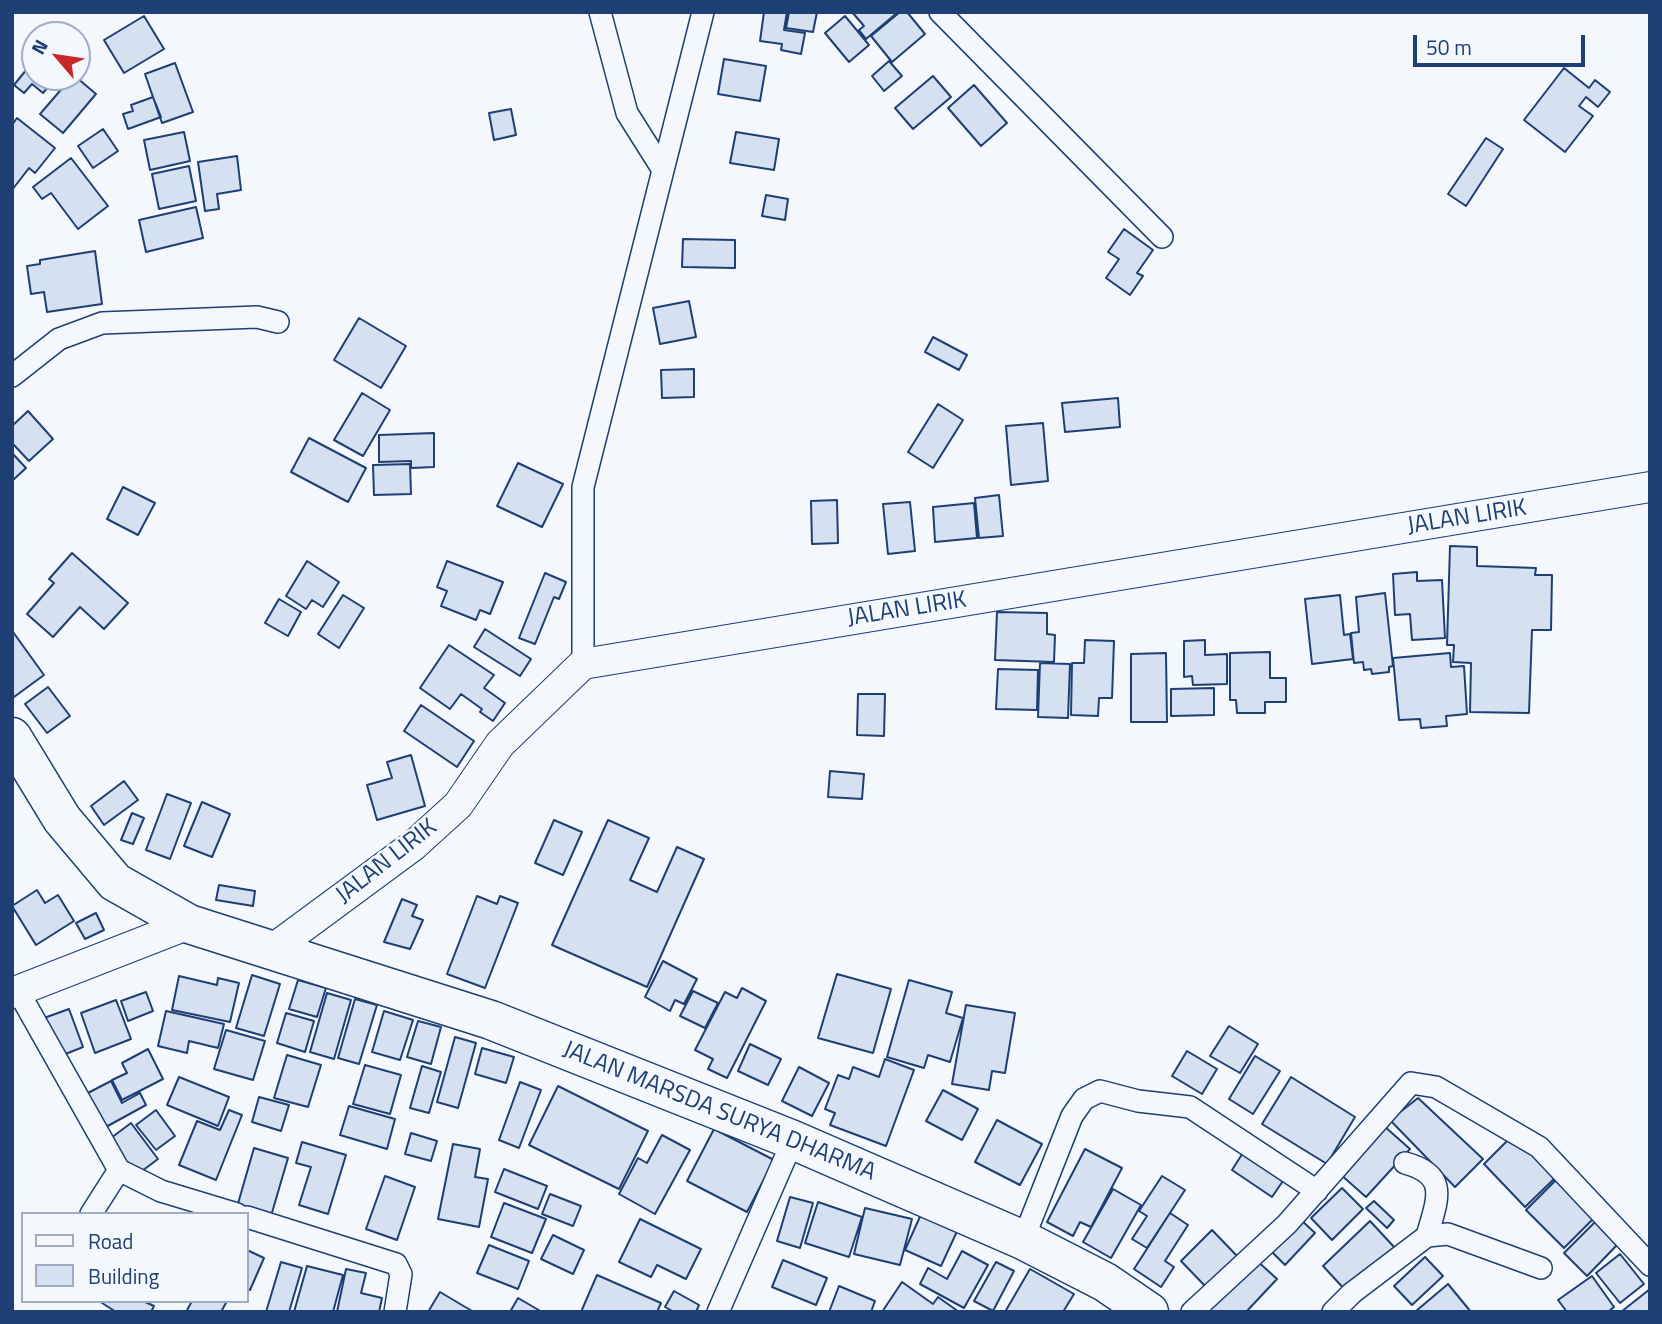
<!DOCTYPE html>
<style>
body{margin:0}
#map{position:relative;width:1662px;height:1324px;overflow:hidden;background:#f4f7fb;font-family:"Titillium Web",sans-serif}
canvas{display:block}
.frame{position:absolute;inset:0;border:14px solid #1d3f73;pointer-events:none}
.legend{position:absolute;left:21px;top:1212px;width:228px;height:91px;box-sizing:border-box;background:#f4f7fb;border:2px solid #9eadc5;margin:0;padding:9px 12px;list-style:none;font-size:21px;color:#1d3f73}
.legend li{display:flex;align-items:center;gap:14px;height:35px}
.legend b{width:35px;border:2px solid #9eadc5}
.north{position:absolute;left:21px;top:21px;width:70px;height:70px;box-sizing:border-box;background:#f4f7fb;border:2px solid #9eadc5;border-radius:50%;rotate:299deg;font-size:19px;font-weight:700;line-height:28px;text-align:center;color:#1d3f73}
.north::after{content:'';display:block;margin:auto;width:24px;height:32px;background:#c62828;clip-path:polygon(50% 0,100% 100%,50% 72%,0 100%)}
.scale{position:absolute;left:1413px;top:35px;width:172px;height:32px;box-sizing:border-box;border:4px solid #1d3f73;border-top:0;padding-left:9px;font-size:21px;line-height:24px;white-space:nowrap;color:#1d3f73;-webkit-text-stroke:5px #f4f7fb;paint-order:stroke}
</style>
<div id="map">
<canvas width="1662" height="1324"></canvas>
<div class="frame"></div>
<ul class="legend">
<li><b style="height:9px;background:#f4f7fb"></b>Road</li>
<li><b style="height:19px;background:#d5e0f0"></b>Building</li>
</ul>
<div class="north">N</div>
<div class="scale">50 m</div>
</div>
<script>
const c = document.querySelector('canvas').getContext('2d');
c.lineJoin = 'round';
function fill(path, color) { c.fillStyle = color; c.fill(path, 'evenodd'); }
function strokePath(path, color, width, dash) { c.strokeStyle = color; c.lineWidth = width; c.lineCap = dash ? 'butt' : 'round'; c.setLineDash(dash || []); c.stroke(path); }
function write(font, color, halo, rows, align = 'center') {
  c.font = font + ' "Titillium Web",sans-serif'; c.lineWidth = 5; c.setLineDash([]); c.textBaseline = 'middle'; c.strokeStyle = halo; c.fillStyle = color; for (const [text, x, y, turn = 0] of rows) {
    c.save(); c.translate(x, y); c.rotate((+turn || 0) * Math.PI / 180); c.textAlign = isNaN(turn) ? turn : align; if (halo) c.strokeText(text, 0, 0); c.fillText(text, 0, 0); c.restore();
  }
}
const building = new Path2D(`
 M764,12H787L784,30L805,33L801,54L781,50L782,44L760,41Z
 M789,12H817L813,32L786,28Z
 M852,12H898L866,39L859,30L864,26Z
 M900,12H907L925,34L892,62L871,36Z
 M144,16L164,49L124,73L104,40Z
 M845,16L869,45L849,62L825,33Z
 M35,59V77H56L43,93L32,84L24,93L14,85Z
 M724,59L766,66L760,101L718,94Z
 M889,61L902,76L884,91L872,76Z
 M175,63L193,112L162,123L145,74Z
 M1564,68L1589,88L1595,80L1610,92L1598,107L1586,97L1579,106L1593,116L1565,152L1524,120Z
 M933,76L951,97L913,129L895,108Z
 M72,77H76L96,94L63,133L40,114Z
 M974,85L1007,123L981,146L948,108Z
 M153,97L161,117L128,129L123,114L133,111L131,105Z
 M511,109L516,135L494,140L489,113Z
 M17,118L55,148L35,173L29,168L12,190V125Z
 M103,129L118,151L93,168L78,146Z
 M184,132L190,161L150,170L144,140Z
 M736,132L779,139L774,170L730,163Z
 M1486,138L1503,149L1466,206L1448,194Z
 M237,156L241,190L217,194L219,209L205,211L198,162Z
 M71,158L108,206L78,229L51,193L42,199L33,187Z
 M189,166L196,201L159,209L152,174Z
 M766,195L788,199L785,220L762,216Z
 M196,207L203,238L146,252L139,220Z
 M1124,229L1153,250L1137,273L1143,276L1130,295L1106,278L1119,259L1108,252Z
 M683,239L735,240V268L682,267Z
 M95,251L102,304L47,312L44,292L31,294L27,266L40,264V260Z
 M689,301L696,337L660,344L653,308Z
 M359,318L406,346L381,388L334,360Z
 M933,337L967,355L959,370L925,352Z
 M694,369V397L662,398L661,370Z
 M362,393L390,410L363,456L334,440Z
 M1118,398L1120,427L1065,432L1062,403Z
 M938,404L963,420L933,468L908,452Z
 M28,411L53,439L29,461L12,443V426Z
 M1043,423L1048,481L1011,485L1006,426Z
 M434,433V467L411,468V461L379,462V435Z
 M309,438L366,468L348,502L291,472Z
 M12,453L26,468L12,481Z
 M518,463L563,484L542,527L497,506Z
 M410,464L411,494L374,495L373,465Z
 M123,487L155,503L138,535L107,519Z
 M999,495L1003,536L979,538L975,498Z
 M837,500L838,543L812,544L811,501Z
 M910,502L915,551L888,554L883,504Z
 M974,503L977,538L935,542L933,507Z
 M1450,546L1477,547V566L1536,568L1535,575H1552L1551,630H1532L1529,713L1470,712L1471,663L1453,662L1454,645H1447Z
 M72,553L128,603L104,629L80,607L53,637L27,614L54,583L49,579Z
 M307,561L339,582L323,607L312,600L306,609L286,596Z
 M447,561L503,582L490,614L480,610L476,620L441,606L447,591L437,587Z
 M1417,572V581L1442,580L1445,638L1412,640L1410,614L1395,615L1393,574Z
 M545,573L566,582L559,599L554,597L535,644L519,638Z
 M1385,593L1393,666L1389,667V672L1372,674L1371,669L1364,670L1363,662L1354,663L1351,633L1359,632L1356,597Z
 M343,595L364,608L339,648L318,634Z
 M1340,595L1344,635L1350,634L1353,659L1312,664L1305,599Z
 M279,599L301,612L288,636L265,623Z
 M997,612L1047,613V634L1055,635L1054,662L995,660Z
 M485,629L531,659L520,676L474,647Z
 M13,632L44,675L14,697L12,694Z
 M1085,640L1114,641L1112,698H1099L1098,716L1071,715L1072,663H1084Z
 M1205,640V655L1227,654V684L1193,685L1192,676L1184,677V641Z
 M449,645L494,675L484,688L505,703L493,721L480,712L482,709L461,694L450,709L420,688Z
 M1270,652V678H1286V702H1265V713H1237L1236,700H1230V653Z
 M1166,653L1167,722H1131V654Z
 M1450,653L1451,667L1464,666L1467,714L1446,716L1447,726L1421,728L1420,719L1399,720L1393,658Z
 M1040,663L1070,664L1068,718L1038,717Z
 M998,669L1038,670L1037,710L996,709Z
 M48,687L70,716L47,733L25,704Z
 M1214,688V715L1171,716V689Z
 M858,694H885L884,736L857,735Z
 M421,705L474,741L457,767L404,731Z
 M411,755L425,806L377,820L367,785L392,778L387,762Z
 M830,771L864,774L862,799L828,797Z
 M124,781L138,800L104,825L91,806Z
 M167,794L191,803L170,859L146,850Z
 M202,802L230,814L212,857L184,846Z
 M132,813L144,818L133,844L121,840Z
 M554,820L582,832L563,875L535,863Z
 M608,820L649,838L630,880L657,892L677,847L704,859L647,987L552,945Z
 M219,885L255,891L253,906L216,900Z
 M37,890L45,903L58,895L74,921L36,945L12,906Z
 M477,896L497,904L500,896L518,903L485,988L447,974Z
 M402,899L417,905L412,916L423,920L410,949L384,942Z
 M96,913L104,930L85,939L76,923Z
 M663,961L697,979L684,1004L675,1000L670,1011L645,997Z
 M837,974L891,989L873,1053L818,1038Z
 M252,975L280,984L264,1036L236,1028Z
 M179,976L217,985L218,978L239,983L230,1022L172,1010Z
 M298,980L326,988L317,1017L289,1009Z
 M909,980L952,992L946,1013L963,1018L950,1062L928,1055L924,1068L887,1057Z
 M742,988L766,1001L727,1078L708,1069L713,1059L695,1050L725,992L737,998Z
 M693,991L718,1003L705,1028L680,1016Z
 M146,992L153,1011L128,1021L121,1001Z
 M327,993L351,1000L334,1059L310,1052Z
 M355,999L377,1005L359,1064L338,1058Z
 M116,1000L131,1039L95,1053L81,1013Z
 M966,1005L1015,1013L1005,1073L992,1071L989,1090L952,1084Z
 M69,1009L83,1047L58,1057L44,1018Z
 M166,1011L224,1024L218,1048L189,1041L187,1053L158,1046Z
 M384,1011L413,1020L400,1060L372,1052Z
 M286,1013L314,1021L305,1052L277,1043Z
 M418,1021L441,1027L431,1064L407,1057Z
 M1229,1026L1258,1044L1240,1073L1210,1056Z
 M226,1030L265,1041L253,1080L214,1069Z
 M455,1037L476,1043L458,1108L437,1102Z
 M750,1044L781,1059L768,1085L738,1071Z
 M482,1048L514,1057L506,1083L475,1074Z
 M148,1049L163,1079L122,1100L112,1080L127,1073L122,1063Z
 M1187,1051L1217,1069L1202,1094L1172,1076Z
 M287,1055L321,1065L308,1107L274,1098Z
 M1255,1056L1280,1071L1253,1114L1229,1099Z
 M885,1059L914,1070L886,1146L830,1125L835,1113L825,1109L838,1075L849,1079L853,1067L879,1077Z
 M365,1065L401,1075L390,1114L353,1104Z
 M422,1066L441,1072L429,1113L410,1108Z
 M799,1067L829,1083L812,1116L782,1101Z
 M179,1077L229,1097L218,1126L167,1105Z
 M1291,1077L1355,1117L1327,1164L1262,1124Z
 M111,1081L122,1103L140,1093L146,1105L104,1128L86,1094Z
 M520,1082L541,1090L519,1148L499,1140Z
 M558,1086L648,1131L619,1189L529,1145Z
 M943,1090L978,1109L962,1140L926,1121Z
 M259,1097L289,1105L281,1131L252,1122Z
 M1418,1098L1483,1159L1455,1187L1390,1120Z
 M349,1106L395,1119L387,1149L340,1135Z
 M156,1110L175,1136L156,1150L136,1125Z
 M229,1110L242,1115L216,1180L179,1165L197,1121L220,1130Z
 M997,1120L1042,1144L1020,1185L975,1162Z
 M131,1123L158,1159L134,1177L107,1141Z
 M1384,1126L1410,1149L1366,1197L1340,1174Z
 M714,1129L774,1160L747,1212L687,1181Z
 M411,1133L437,1141L431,1161L405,1154Z
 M1514,1134L1555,1178L1525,1207L1484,1164Z
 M662,1135L690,1150L655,1214L619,1194L638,1158L647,1163Z
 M302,1142L346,1155L328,1214L299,1205L311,1167L296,1163Z
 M453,1144L480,1149L475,1177L488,1179L479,1227L438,1219Z
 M254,1148L288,1158L271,1216L237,1207Z
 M1246,1148L1287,1175L1272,1197L1232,1170Z
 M1085,1149L1122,1168L1091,1227L1080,1222L1073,1236L1047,1222Z
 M504,1169L547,1186L538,1209L495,1192Z
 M385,1176L415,1187L397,1240L366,1229Z
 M1162,1176L1185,1190L1147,1248L1132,1239L1147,1216L1139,1211Z
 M1557,1179L1595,1217L1564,1248L1526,1210Z
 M1342,1188L1363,1209L1332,1240L1311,1218Z
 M1113,1189L1141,1205L1111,1258L1083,1242Z
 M550,1194L581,1206L573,1226L542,1214Z
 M790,1197L813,1203L800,1248L777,1241Z
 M1374,1201L1394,1220L1387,1228L1366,1208Z
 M818,1202L862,1217L849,1257L805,1243Z
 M504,1203L546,1219L532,1253L491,1237Z
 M865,1208L912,1219L900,1265L854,1254Z
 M923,1210L959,1227L941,1266L905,1250Z
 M1170,1213L1188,1225L1165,1261L1174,1267L1161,1287L1134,1269Z
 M1299,1218L1315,1233L1285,1265L1270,1250Z
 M640,1219L701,1249L686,1279L657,1265L651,1277L619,1262Z
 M1370,1221L1395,1248L1348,1293L1323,1266Z
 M1595,1222L1617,1245L1587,1276L1564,1253Z
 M1212,1230L1238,1257L1206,1287L1181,1261Z
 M553,1235L584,1250L573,1274L541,1259Z
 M489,1245L529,1261L518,1289L477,1273Z
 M247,1250L264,1258L250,1290L247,1288Z
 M962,1251L988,1265L964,1308L920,1284L928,1268L947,1279Z
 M1620,1254L1644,1284L1620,1303L1596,1273Z
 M1425,1257L1443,1276L1412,1305L1394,1286Z
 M1254,1258L1277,1279L1246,1312H1205Z
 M783,1260L827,1278L816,1305L772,1287Z
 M281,1262L302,1268L289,1312H266Z
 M996,1262L1014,1271L993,1311L974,1301Z
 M307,1266L343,1275L333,1312H294Z
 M346,1269L366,1273L361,1293L382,1298L379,1312H337Z
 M1030,1269L1074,1294L1063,1312H1005Z
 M597,1275L661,1303L657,1312H581Z
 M1592,1276L1614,1307L1608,1312H1567L1558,1300Z
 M902,1282L933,1304L938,1297L959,1312H882Z
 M1448,1284L1471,1312H1416V1311Z
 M839,1286L875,1301L871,1312H829Z
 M1650,1289V1312H1621Z
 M674,1291L699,1305L696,1312H674L665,1307Z
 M440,1292L472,1311L428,1312Z
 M518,1298L542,1312H510Z
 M99,1301H143L154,1306L151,1312H116Z
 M192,1301H227L221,1312H186Z`);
const street = new Path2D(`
 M600,12L627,113L663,170
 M940,12L1162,237
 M12,376L59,339L102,323L257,317L278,322
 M583,664V487L703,12
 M18,991L119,1170L161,1191L237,1214
 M1405,1163C1450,1175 1437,1200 1427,1236
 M91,1214L119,1170
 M247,1217L396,1264L401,1274L395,1312
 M1023,1240L1072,1116L1084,1099L1100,1091L1138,1101L1190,1107L1317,1191
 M718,1312L793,1140
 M1192,1312L1287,1224L1411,1083L1436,1087L1539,1147L1650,1265
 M1333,1312L1352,1293L1427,1236L1448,1234L1541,1268`);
const secondary = new Path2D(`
 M273,949L414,845L458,805L500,744L583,664L1650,487
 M12,993L189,924`);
const highway = new Path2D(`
 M12,737L62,819L115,882L189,924L491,1020L793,1140L1023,1240L1105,1282L1149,1312`);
const streetNames = [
 ["JALAN LIRIK",1467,518,-9],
 ["JALAN LIRIK",907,610,-9],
 ["JALAN LIRIK",387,862,-38],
 ["JALAN MARSDA SURYA DHARMA",719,1112,22]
];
fill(building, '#d5e0f0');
strokePath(building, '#1d3f73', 2);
strokePath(street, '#1d3f73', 24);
strokePath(secondary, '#1d3f73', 32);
strokePath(highway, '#1d3f73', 41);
strokePath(street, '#f4f7fb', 21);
strokePath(secondary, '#f4f7fb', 30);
strokePath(highway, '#f4f7fb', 38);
write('24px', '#1d3f73', '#f4f7fb', streetNames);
</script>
